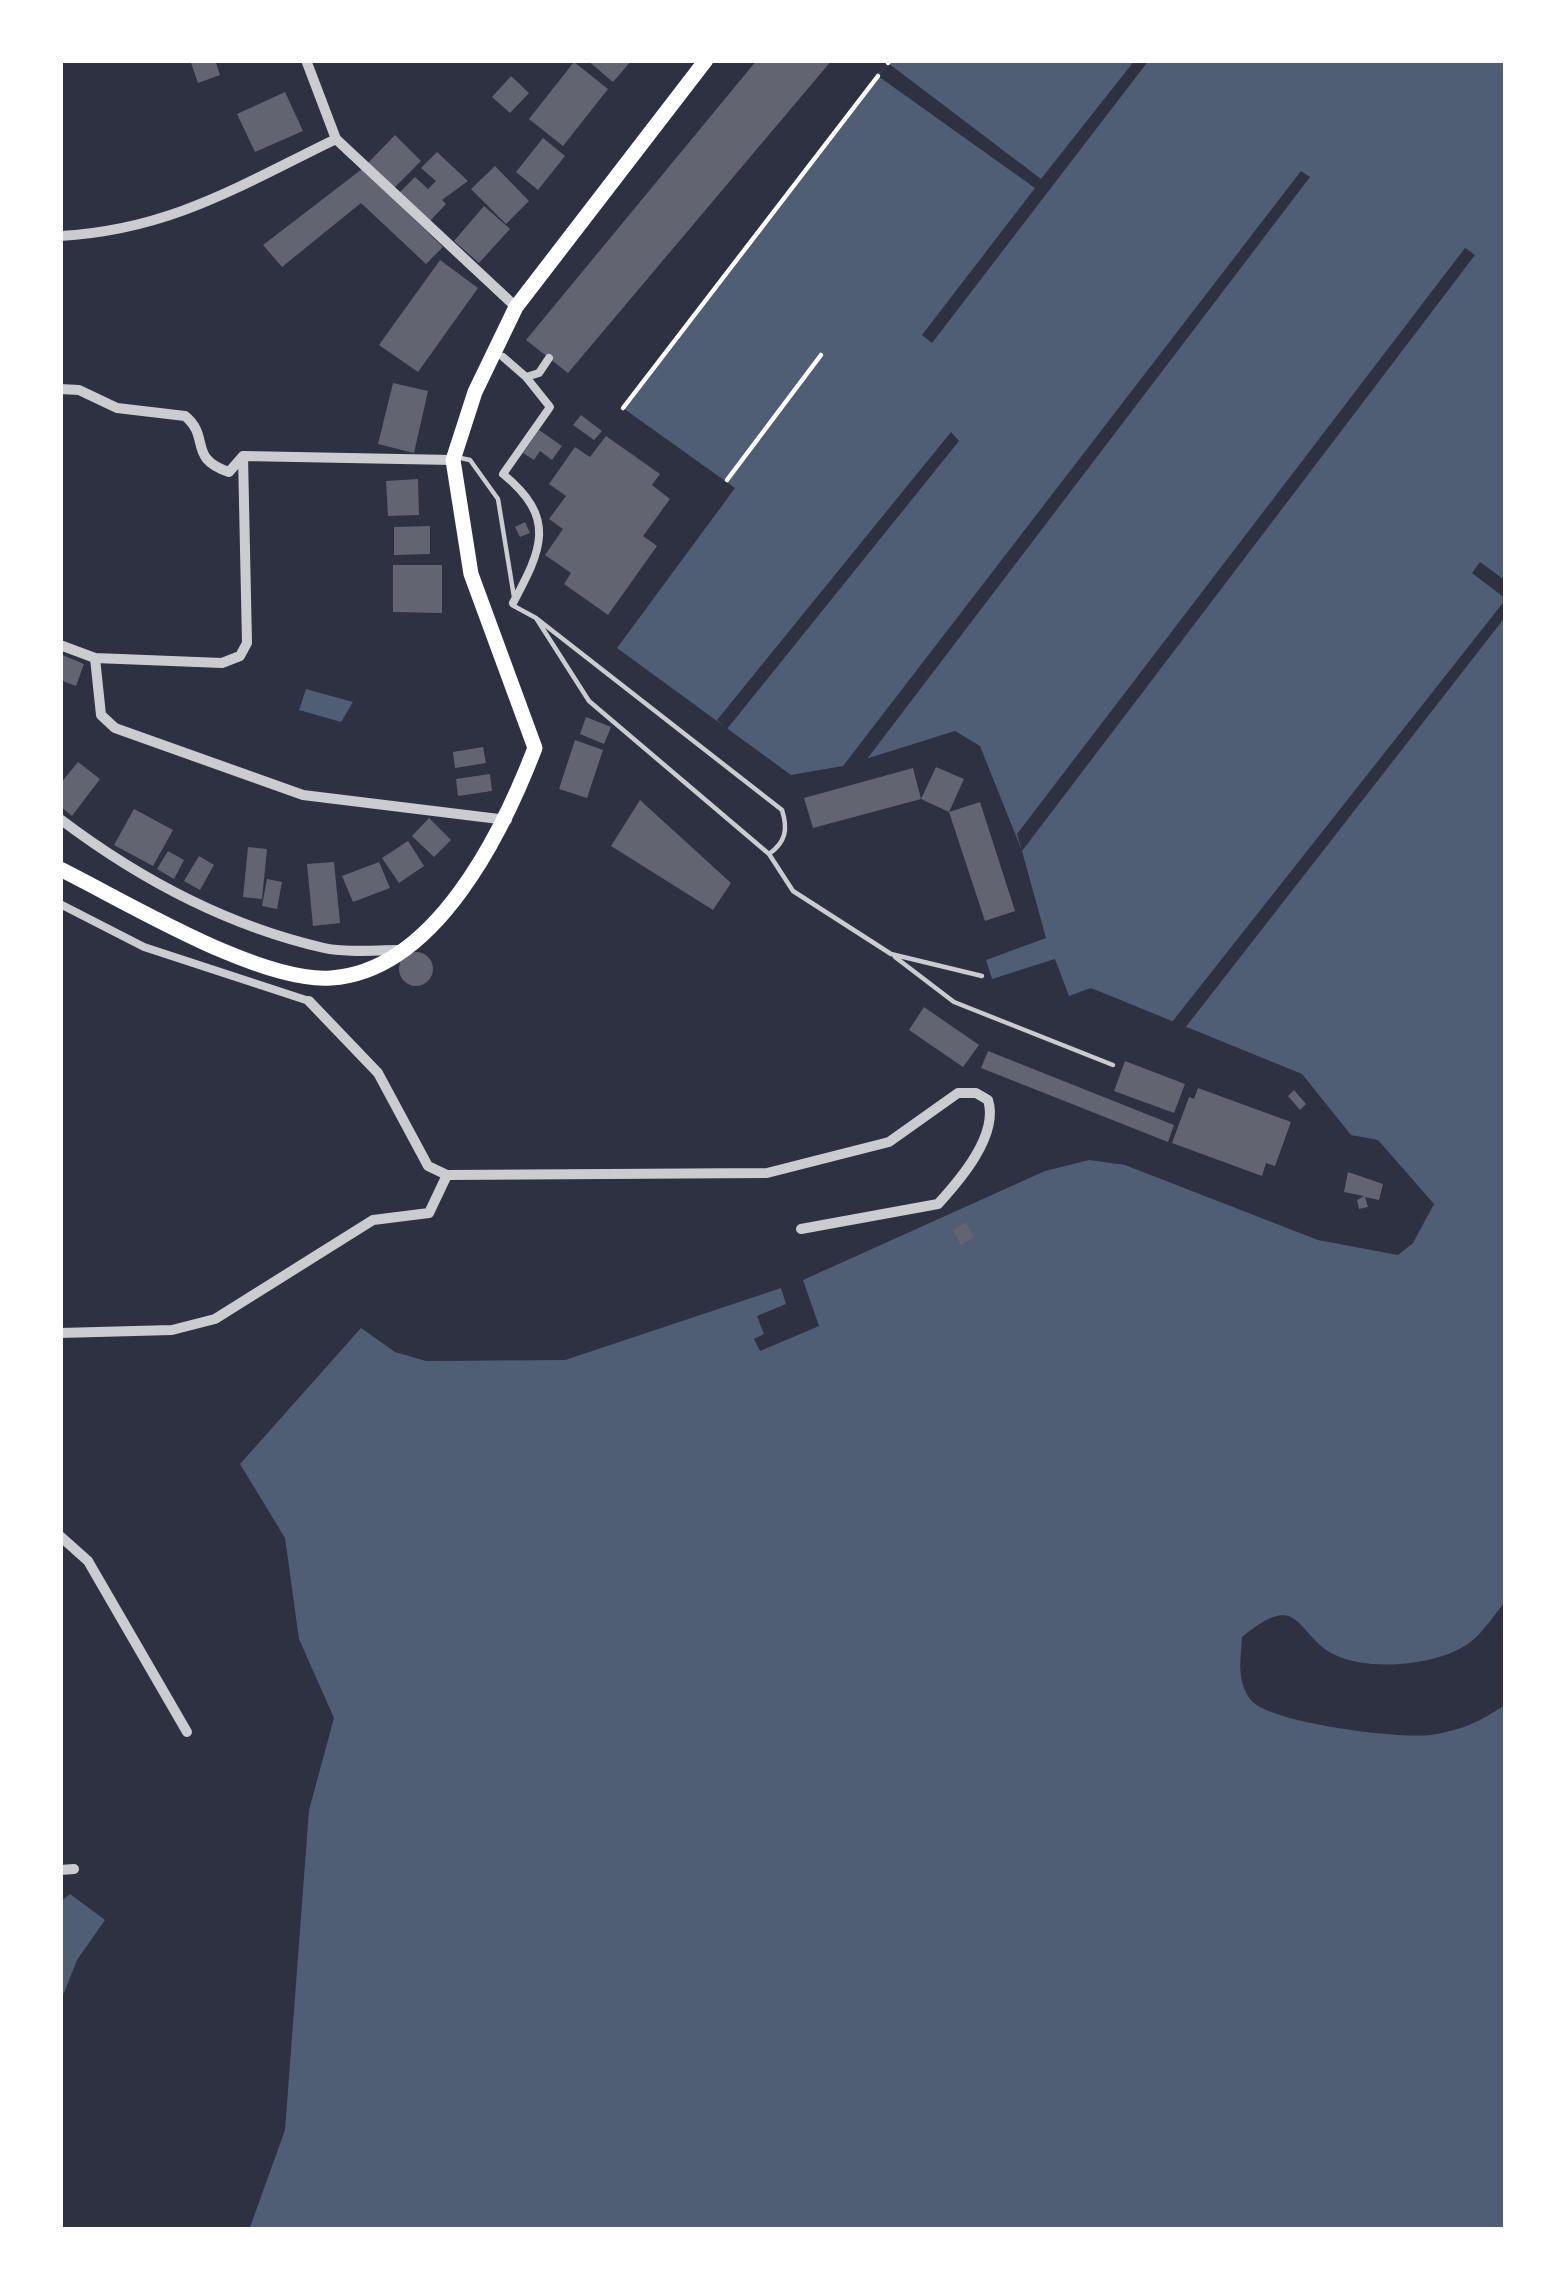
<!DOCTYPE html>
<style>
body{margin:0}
#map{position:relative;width:1566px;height:2290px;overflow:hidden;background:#2d3142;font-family:Helvetica,sans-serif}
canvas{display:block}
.frame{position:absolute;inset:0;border:63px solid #fff;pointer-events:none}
</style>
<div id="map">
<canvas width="1566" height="2290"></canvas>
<div class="frame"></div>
</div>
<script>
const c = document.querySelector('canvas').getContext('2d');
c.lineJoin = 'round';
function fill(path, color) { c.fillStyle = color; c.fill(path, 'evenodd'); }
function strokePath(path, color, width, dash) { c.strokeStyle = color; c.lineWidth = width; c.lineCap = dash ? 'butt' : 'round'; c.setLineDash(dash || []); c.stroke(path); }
const water = new Path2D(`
 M890,60H1506V1601C1494,1615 1483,1633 1469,1643C1437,1666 1368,1672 1333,1654C1295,1634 1301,1588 1242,1637C1241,1659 1236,1681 1251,1700C1269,1723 1399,1739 1430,1735C1460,1731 1482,1721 1506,1704V2230H249L285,2130L309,1810L334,1718L299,1639L285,1538L240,1464L361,1328L395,1352L426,1361L565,1360L781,1288L786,1304L757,1316L764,1334L754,1339L760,1351L819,1326L803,1280L1045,1171L1089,1160L1125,1165L1318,1240L1398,1255L1413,1243L1434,1204L1378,1140L1351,1135L1302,1074L1091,988L1069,996L1055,959L992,979L986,960L1046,938L1022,851L980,746L955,731L843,766L791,775L617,648L735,488L623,408Z
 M306,689L353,702L341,722L299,710Z
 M70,1894L105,1920L77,1960L60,2003V1902Z`);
const pier = new Path2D(`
 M1135,60H1149L932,343L922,335L1035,188L878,76L888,63L1041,179Z
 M1301,171L1310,177L867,759L843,766Z
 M1465,248L1475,255L1022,851L1017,834Z
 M951,432L959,441L727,729L717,720Z
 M1480,562L1506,581V616L1185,1028L1172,1022L1506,599L1472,573Z`);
const building = new Path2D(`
 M190,60H215L220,75L198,83Z
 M587,60H632L613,82Z
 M757,60H832L568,373L526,340Z
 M574,62L608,89L563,146L529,119Z
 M511,76L529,93L510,113L492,97Z
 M285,92L303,131L255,152L237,114Z
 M395,135L421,161L393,189L368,163Z
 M543,138L565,156L538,190L516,172Z
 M437,152L468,181L442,200L446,204L429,222L399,193L415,177L428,189L436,181L421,168Z
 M495,166L529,201L506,224L471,189Z
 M362,169L443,247L426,264L361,203L282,267L263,245Z
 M484,206L510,229L479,263L454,241Z
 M440,260L478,288L418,372L379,345Z
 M393,383L428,391L414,453L378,444Z
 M581,415L602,431L594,440L573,425Z
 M539,430L562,446L552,460L540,451L534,460L523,453Z
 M606,436L660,474L652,485L670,499L643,536L657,546L608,615L564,584L571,573L545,555L563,529L549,519L566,496L549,484L575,447L590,457Z
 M418,479L419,515L388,516L386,481Z
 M525,522L530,533L520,537L515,527Z
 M430,526V554L394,555V527Z
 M393,565H442V613L393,612Z
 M60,654L84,664L76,686L60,680Z
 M586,717L611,727L604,744L580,734Z
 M575,740L603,750L587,798L559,789Z
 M483,747L486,763L455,768L453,752Z
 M78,762L100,779L72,816L60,806V784Z
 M936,767L964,779L949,812L921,799Z
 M913,768L921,799L813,828L804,798Z
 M490,774L492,791L458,796L456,779Z
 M640,800L731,883L713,910L611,846Z
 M980,802L1015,911L985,921L949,812Z
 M134,809L173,830L153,866L114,845Z
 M429,818L451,840L434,857L412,836Z
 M408,841L424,866L399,883L382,858Z
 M248,847L267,849L262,899L243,897Z
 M168,851L184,860L174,879L157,869Z
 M199,856L214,865L200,890L184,881Z
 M334,862L340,923L313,926L307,864Z
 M379,862L390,888L353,902L342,876Z
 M267,879L282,882L277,909L262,906Z
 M399 969a17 17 0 1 1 34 0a17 17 0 1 1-34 0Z
 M924,1007L979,1045L963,1067L909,1030Z
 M988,1051L1174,1125L1168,1142L981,1068Z
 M1125,1061L1185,1084L1174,1113L1114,1091Z
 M1198,1088L1291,1122L1275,1166L1266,1163L1262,1176L1172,1143L1189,1097L1194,1099Z
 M1294,1090L1306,1104L1300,1110L1288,1096Z
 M1348,1172L1383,1184L1379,1200L1365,1197L1368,1207L1359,1209L1357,1200L1364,1196L1344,1192Z
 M966,1222L974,1237L961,1245L953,1230Z`);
const path = new Path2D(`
 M888,63L890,60
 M623,408L878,76
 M727,480L821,355`);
const service = new Path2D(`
 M456,457L470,460L498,499L514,597
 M512,605L536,618L782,810C788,829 786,842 769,854L589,701L536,618
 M769,854L793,891L891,954L982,976
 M895,957L954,1002L1113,1065`);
const pedestrian = new Path2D(`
 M503,357L526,377L539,373L549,358
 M513,603C542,549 557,518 503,474L550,407L526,377
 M60,904L144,947L309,1001`);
const minor = new Path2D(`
 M306,60L336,139L516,307
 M60,236C170,230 239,186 336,139
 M60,389L79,390L117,408L185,416C211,437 187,458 229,472L243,456
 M243,456L453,460
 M60,645L95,658L222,663L240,656L247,643L243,456
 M95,658L101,715L115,728L303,795L507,820
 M60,819C138,878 228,926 324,948C347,953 375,950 398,950
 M309,1001L378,1073L428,1166L447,1175L767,1173L889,1142L958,1093H976L988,1100C999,1135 960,1180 938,1204L801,1229
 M60,1333L172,1330L215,1319L373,1220L429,1213L447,1175
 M60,1536L88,1561L187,1732
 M60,1870L74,1869`);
const secondary = new Path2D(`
 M60,869C127,902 259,983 331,978C436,971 503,831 535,748L471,574L453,460L475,392L516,307L706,60`);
fill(water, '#4f5d75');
fill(pier, '#2d3142');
fill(building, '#626471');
strokePath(path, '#fff', 4.5);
strokePath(service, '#caccd0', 4.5);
strokePath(pedestrian, '#caccd0', 8);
strokePath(minor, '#caccd0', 10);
strokePath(secondary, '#fff', 15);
</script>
